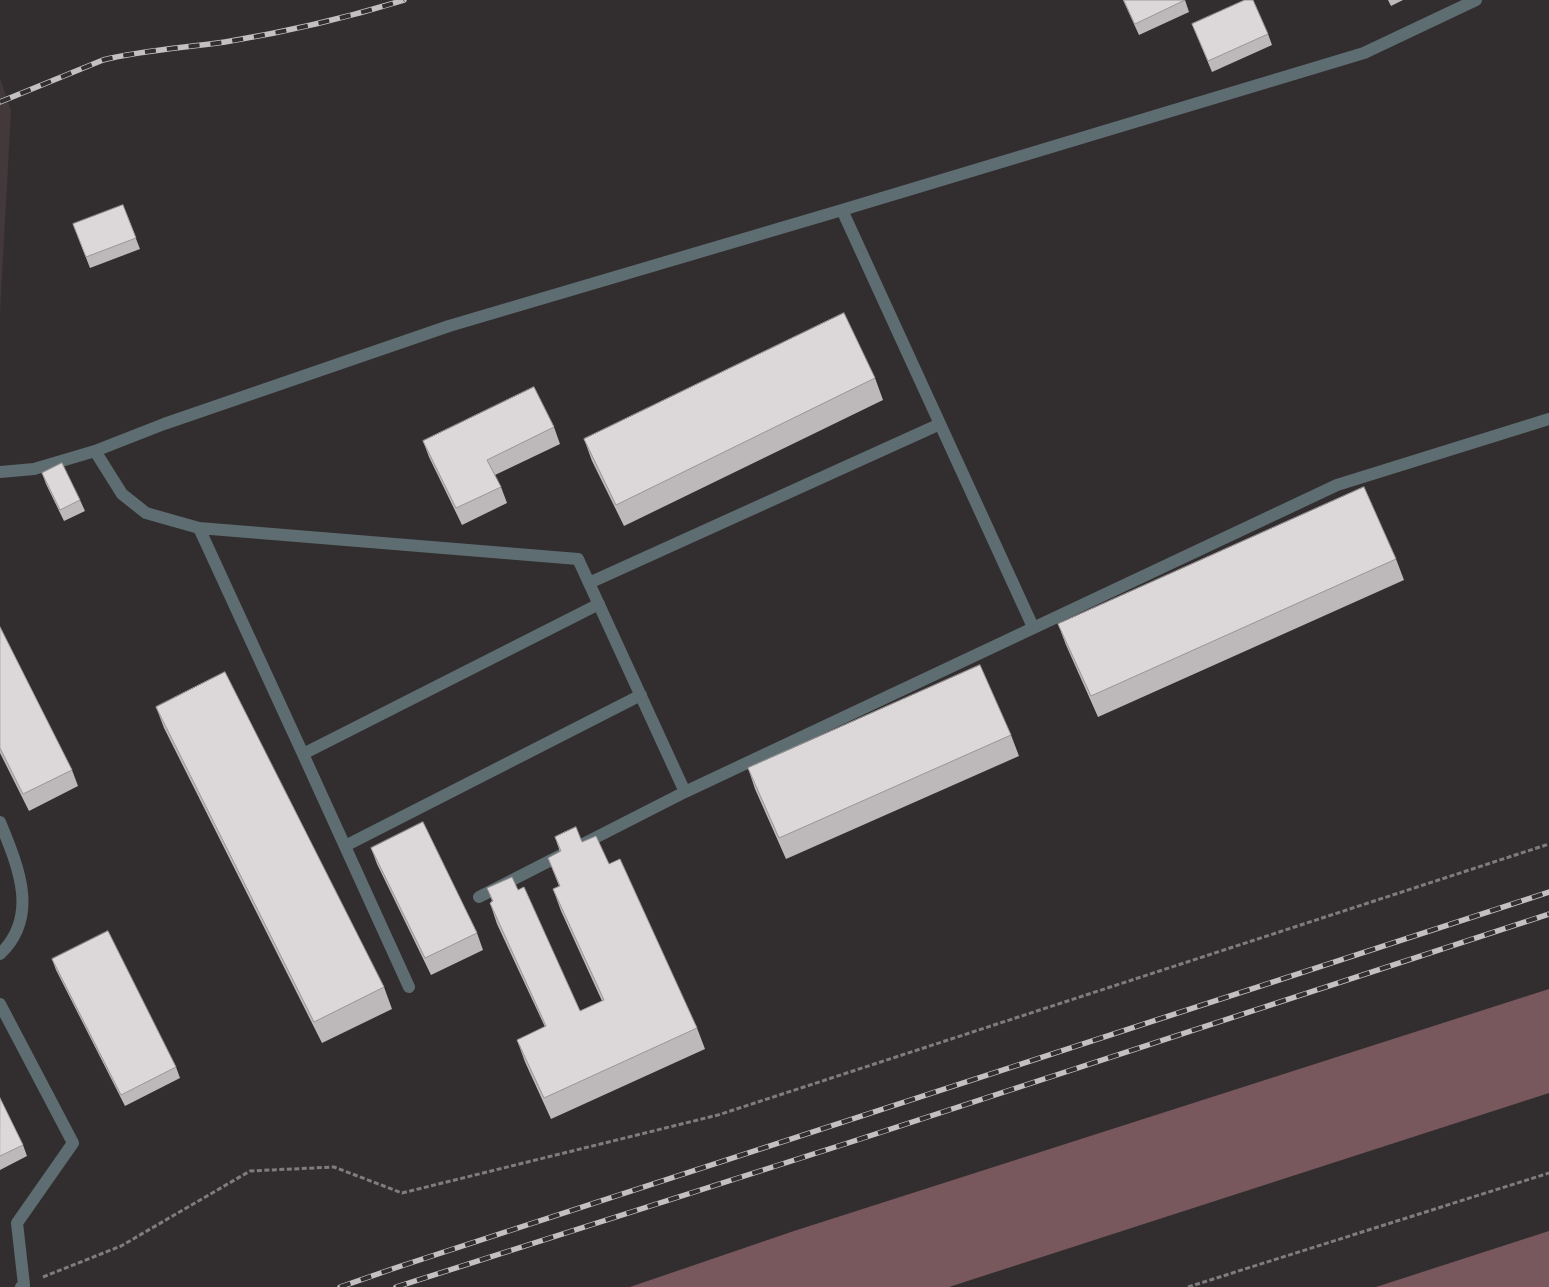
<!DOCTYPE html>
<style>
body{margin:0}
canvas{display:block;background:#322e2f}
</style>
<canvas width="1549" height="1287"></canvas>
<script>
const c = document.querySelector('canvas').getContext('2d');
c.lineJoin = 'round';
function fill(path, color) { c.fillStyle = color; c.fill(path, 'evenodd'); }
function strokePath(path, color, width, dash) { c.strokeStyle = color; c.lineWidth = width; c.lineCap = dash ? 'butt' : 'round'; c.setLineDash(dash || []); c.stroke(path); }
const built = new Path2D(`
 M0,79L11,110L0,313Z`);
const forest = new Path2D(`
 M1549,989V1093L949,1287H630L794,1231Z
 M1549,1231V1287H1376Z`);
const path = new Path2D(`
 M43,1277L121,1246L250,1171L334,1167L402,1193L718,1115L1549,844
 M1188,1287L1549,1173`);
const minor = new Path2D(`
 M842,210L1033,627
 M95,451L122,494L146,513L199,528L578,559L685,792
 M0,472L34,469L95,451L164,424L449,326L842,210L1364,53L1476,0
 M199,528L303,754L409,987
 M589,583L940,424
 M303,754L599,604
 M0,822C18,866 40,916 0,954
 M583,844L685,792L1337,485L1549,419
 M345,846L641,695
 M479,897L563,854
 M0,1004L73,1143L17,1223L24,1285L21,1287`);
const rail = new Path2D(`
 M0,102L103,60C143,50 184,48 225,42C285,32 346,18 404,0
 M340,1287L398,1267L1549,892
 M396,1287L851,1142L1549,914`);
const wall = new Path2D(`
 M1123,0H1185L1189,12L1139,35Z
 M1388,0H1403L1391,6Z
 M1192,24L1268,34L1272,45L1212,72Z
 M123,205L140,249L90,268L73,224Z
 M875,378L883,400L624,526L592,461L584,439Z
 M554,427L560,444L495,475L501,487L507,503L462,525L429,457L423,441Z
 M42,473L80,500L85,511L64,521L46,484Z
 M1396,559L1404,580L1098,717L1066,645L1058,624Z
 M0,627L72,770L78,786L29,811L0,753Z
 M156,707L384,987L392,1009L322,1043L164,728Z
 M1011,735L1019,756L786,859L755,789L748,768Z
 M555,837L582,842L609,864L697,1028L705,1049L551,1119L525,1062L517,1040L545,1027L497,924L490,903L492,901L487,888L518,890L580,1011L602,1001L561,911L553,889L559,886L548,858L560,852Z
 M371,848L477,933L483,950L431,975L377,864Z
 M52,959L176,1067L180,1078L125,1106L56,970Z
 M0,1098L23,1145L27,1156L0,1170Z`);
const building = new Path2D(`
 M1124,0H1185L1135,24Z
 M1245,0H1253L1268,34L1208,61L1192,24Z
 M123,205L136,238L86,257L73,224Z
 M844,313L875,378L616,505L584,439Z
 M534,387L554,427L487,460L501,487L456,508L423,441Z
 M62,463L80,500L60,510L42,473Z
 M1364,487L1396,559L1091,696L1058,624Z
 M0,627L72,770L23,794L0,748Z
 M980,665L1011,735L779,838L748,768Z
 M225,672L384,987L314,1022L156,707Z
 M423,822L477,933L425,958L371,848Z
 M576,827L582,842L596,836L609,864L620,859L697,1028L544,1098L517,1040L546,1026L490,903L493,901L487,888L512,877L518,890L524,887L580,1011L604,1000L553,889L560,886L548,858L561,851L555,837Z
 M108,931L176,1067L121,1095L52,959Z
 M0,1098L23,1145L0,1156Z`);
fill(built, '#43383a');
fill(forest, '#78585d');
strokePath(path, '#7f7c7c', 3, [5, 2.5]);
strokePath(minor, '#5e6d71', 12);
strokePath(rail, '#c2c0c0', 5.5);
strokePath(rail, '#322e2f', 4, [11]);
fill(wall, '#bdb9ba');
fill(building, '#dcd7d8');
strokePath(building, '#9a9697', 1);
</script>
